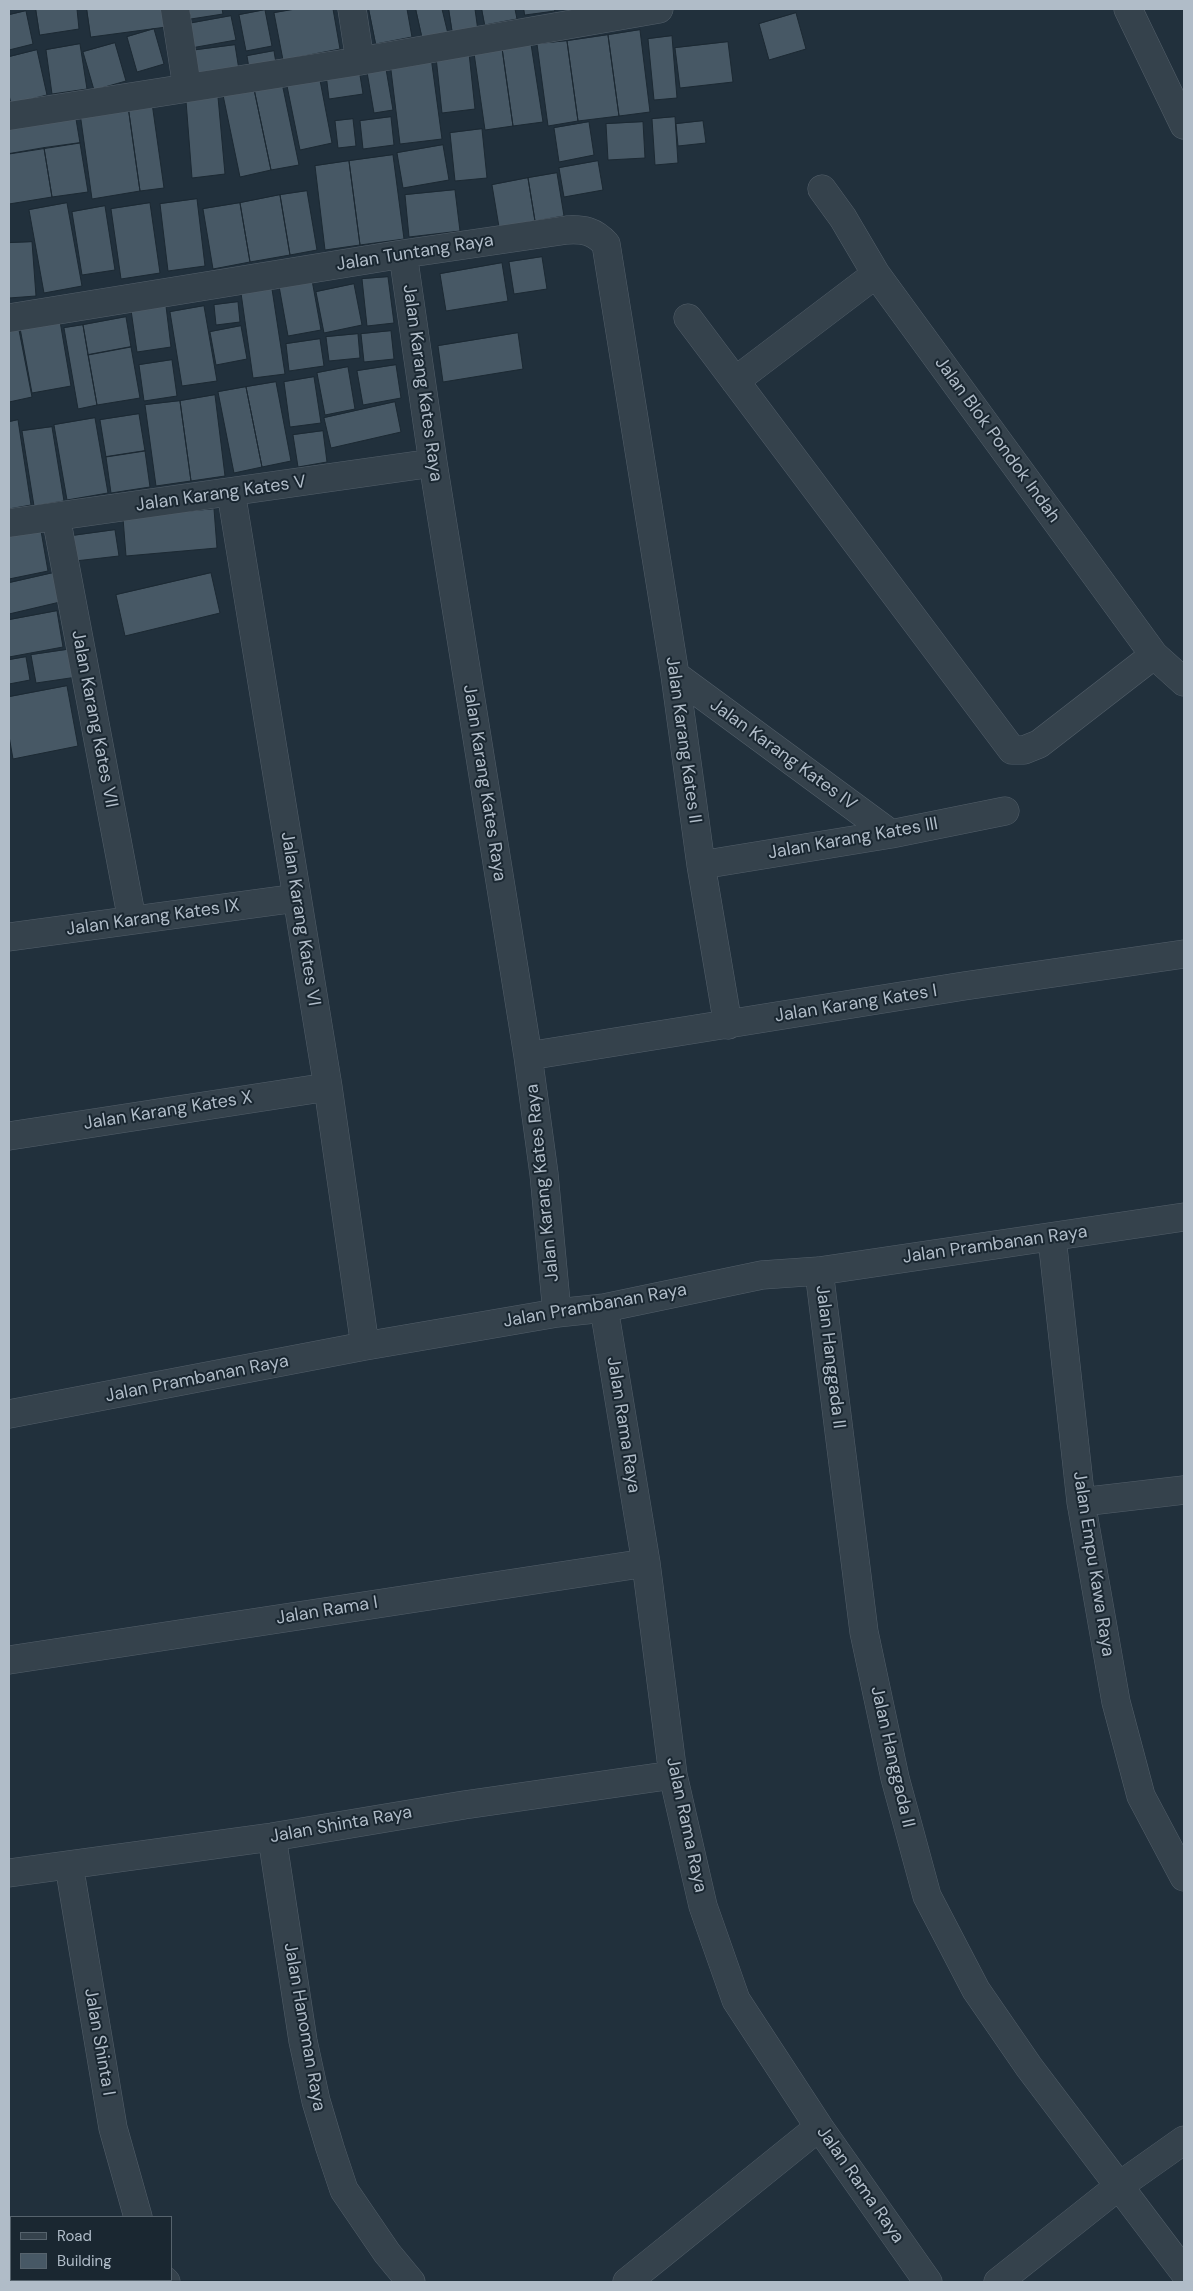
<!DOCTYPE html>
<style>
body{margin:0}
#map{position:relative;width:1193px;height:2291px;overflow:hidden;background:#21303c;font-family:"DM Sans",sans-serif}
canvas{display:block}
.frame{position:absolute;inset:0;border:10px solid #b0bcc8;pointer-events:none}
.legend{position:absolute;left:10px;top:2216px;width:162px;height:65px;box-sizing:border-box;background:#1a2731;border:1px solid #56636d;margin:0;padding:6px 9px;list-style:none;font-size:15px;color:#b0bcc8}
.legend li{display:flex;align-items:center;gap:10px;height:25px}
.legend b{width:25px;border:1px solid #56636d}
</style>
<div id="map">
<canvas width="1193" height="2291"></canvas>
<div class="frame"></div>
<ul class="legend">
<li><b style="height:6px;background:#35424c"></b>Road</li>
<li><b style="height:14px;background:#475865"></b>Building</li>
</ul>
</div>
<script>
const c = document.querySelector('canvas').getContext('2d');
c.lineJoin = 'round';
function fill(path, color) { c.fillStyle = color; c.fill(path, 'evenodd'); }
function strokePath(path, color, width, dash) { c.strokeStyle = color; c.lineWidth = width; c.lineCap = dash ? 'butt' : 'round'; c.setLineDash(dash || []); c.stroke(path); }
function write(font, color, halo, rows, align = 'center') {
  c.font = font + ' "DM Sans",sans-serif'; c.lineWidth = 4; c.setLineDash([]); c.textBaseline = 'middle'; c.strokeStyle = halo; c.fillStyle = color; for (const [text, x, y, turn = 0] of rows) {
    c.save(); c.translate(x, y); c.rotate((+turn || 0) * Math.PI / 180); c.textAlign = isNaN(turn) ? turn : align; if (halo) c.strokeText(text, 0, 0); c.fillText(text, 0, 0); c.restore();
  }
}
const building = new Path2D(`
 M36,9H77L79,29L40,35Z
 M87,9H171L174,26L91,37Z
 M189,9H222L223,14L191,19Z
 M296,9H333L340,49L283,60L274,13Z
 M369,9H407L412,37L376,44Z
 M416,9H442L449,38L424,45Z
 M449,9H475L478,31L453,35Z
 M482,9H515L517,19L485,25Z
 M524,9H554L555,11L525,15Z
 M265,10L272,46L246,51L239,15Z
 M26,11L33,44L9,50V15Z
 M796,13L806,49L769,60L759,24Z
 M231,16L236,40L191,48L187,24Z
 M154,29L164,64L137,72L127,37Z
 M640,30L650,112L619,116L608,35Z
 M608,35L619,116L578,121L567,41Z
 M672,36L677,98L654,100L648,39Z
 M567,41L578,121L548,126L537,44Z
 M728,42L733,82L680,88L675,48Z
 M115,43L126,81L94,90L83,52Z
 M80,44L87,89L52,94L46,50Z
 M531,44L543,122L513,126L502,48Z
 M235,45L239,70L192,77L189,51Z
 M502,48L513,126L485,130L474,53Z
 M37,50L47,95L11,104L9,95V57Z
 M274,51L276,63L249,68L247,56Z
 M469,53L475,109L442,113L436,57Z
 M431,57L442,139L400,144L390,62Z
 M385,63L393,110L374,113L366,66Z
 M359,69L363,94L329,99L326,74Z
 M319,75L332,143L300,150L286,81Z
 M282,83L299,165L271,170L254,89Z
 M254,89L271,170L240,177L223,95Z
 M218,97L225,174L192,178L186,101Z
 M152,103L164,188L140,191L128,106Z
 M128,106L140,191L92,199L80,113Z
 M75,113L80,143L9,154V123Z
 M391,117L394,145L363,149L360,121Z
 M675,117L678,163L655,165L652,119Z
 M353,119L356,146L338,148L335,121Z
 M703,121L706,143L678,146L676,124Z
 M589,122L594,155L559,162L554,128Z
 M643,122L645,158L608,160L606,124Z
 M482,129L487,178L455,181L450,133Z
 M80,143L88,192L52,197L44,148Z
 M443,145L449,180L403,188L397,153Z
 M44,148L52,197L9,204V154Z
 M393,155L404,239L360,245L349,161Z
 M349,161L360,245L325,250L315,166Z
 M598,161L603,190L564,197L559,168Z
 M557,173L564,216L535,221L528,178Z
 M528,178L535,221L499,227L492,185Z
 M455,190L460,231L409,237L405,195Z
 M307,191L317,250L290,255L280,195Z
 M280,195L290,255L250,262L240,203Z
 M197,199L205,266L168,271L160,204Z
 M67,203L82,286L44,293L29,210Z
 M150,203L160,273L121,279L111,209Z
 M240,203L250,262L213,269L203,209Z
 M105,206L115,270L82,275L72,212Z
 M32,242L36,296L9,298V243Z
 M542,257L547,289L514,294L509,262Z
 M502,263L508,301L446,311L440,274Z
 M388,277L394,323L367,326L362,279Z
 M312,280L321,330L288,336L279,286Z
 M354,284L362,325L324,333L316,292Z
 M272,289L285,374L253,378L241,293Z
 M238,302L240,322L216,325L214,305Z
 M166,306L171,347L137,352L131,310Z
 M204,306L217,381L182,386L170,312Z
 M126,317L131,347L88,355L83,325Z
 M60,321L71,386L32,393L20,328Z
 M83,325L97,405L78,409L64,328Z
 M241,326L247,359L216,365L210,332Z
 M19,330L32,397L9,402V332Z
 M391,331L394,359L364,362L361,334Z
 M518,333L523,369L443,382L438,346Z
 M358,334L360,358L329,361L326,337Z
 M320,339L324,366L289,371L286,344Z
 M131,347L140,398L97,405L88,355Z
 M172,360L177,396L144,401L139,365Z
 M396,365L401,398L363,405L357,371Z
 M348,367L355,409L325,415L317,373Z
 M314,377L321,423L290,427L284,382Z
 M276,382L291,461L262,467L246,387Z
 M246,387L262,467L234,473L218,392Z
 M215,395L225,476L191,481L180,401Z
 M180,401L191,481L156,486L145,405Z
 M395,402L401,432L331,448L324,418Z
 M139,414L145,451L106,457L100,420Z
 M95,418L108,493L67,500L54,425Z
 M18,420L31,505L9,509V422Z
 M52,427L64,501L34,506L22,431Z
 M323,431L327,462L298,467L293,435Z
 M145,451L150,487L111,493L106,457Z
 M214,509L217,548L126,556L123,518Z
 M40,525L48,571L9,579V531Z
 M115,530L119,556L75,561L71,536Z
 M53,573L60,602L9,614V583Z
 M211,573L220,613L125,636L116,595Z
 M57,611L63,647L9,657V620Z
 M72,649L77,677L36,683L31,655Z
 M26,657L30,680L9,684V660Z
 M67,686L78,746L13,759L9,736V697Z`);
const minor = new Path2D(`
 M175,9L187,87
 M352,9L360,61
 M1128,9L1184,125
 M9,116L360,61L659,9
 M822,189L843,218L876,274L1154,655L1184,682
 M403,254L433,463L528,1056L544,1174L557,1313
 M9,318L403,254L567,230C584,229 594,231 606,244L675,675L701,865L728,1025
 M688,318L1012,750H1024L1039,744L1154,655
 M735,381L876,274
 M231,492L328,1087L365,1346
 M56,517L132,920
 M9,523L433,463
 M675,675L891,834
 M701,865L891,834L1005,811
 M9,937L297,898
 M528,1056L964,986L1184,954
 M9,1136L328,1087
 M1052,1238L1081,1502L1116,1702L1141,1796L1184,1877
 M819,1271L864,1632L895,1778L927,1896L976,1990L1029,2067L1184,2272
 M604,1308L646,1563L673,1775L703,1906L736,2000L819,2127L928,2282
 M9,1414L365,1346L557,1313L604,1308L762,1275L819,1271L1184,1217
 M1081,1502L1184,1490
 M9,1660L646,1563
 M272,1837L303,2041L316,2101L330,2148L344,2190L387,2253L411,2282
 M69,1865L113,2128L138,2217
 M9,1873L272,1837L464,1805L673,1775
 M164,2280L166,2282
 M627,2282L819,2127
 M998,2282L1119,2186L1184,2140`);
const streetNames = [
 ["Jalan Tuntang Raya",415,253,-9],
 ["Jalan Karang Kates Raya",422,383,82],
 ["Jalan Blok Pondok Indah",997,440,54],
 ["Jalan Karang Kates V",221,494,-8],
 ["Jalan Karang Kates VII",94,719,79],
 ["Jalan Karang Kates II",683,740,82],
 ["Jalan Karang Kates IV",783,755,36],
 ["Jalan Karang Kates Raya",484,783,81],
 ["Jalan Karang Kates III",853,839,-10],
 ["Jalan Karang Kates IX",153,918,-8],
 ["Jalan Karang Kates VI",300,919,81],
 ["Jalan Karang Kates I",856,1004,-9],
 ["Jalan Karang Kates X",168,1111,-9],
 ["Jalan Karang Kates Raya",543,1183,-96],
 ["Jalan Prambanan Raya",995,1245,-8],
 ["Jalan Prambanan Raya",595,1306,-10],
 ["Jalan Hanggada II",830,1357,83],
 ["Jalan Prambanan Raya",197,1379,-11],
 ["Jalan Rama Raya",623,1425,81],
 ["Jalan Empu Kawa Raya",1093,1564,81],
 ["Jalan Rama I",327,1611,-9],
 ["Jalan Hanggada II",892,1757,77],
 ["Jalan Shinta Raya",341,1825,-10],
 ["Jalan Rama Raya",686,1825,78],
 ["Jalan Hanoman Raya",304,2027,80],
 ["Jalan Shinta I",99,2042,80],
 ["Jalan Rama Raya",860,2185,55]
];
fill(building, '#475865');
strokePath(building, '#1c2933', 1);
strokePath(minor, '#535f6a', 29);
strokePath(minor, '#35424c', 28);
write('18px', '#b0bcc8', '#1a2731', streetNames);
</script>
